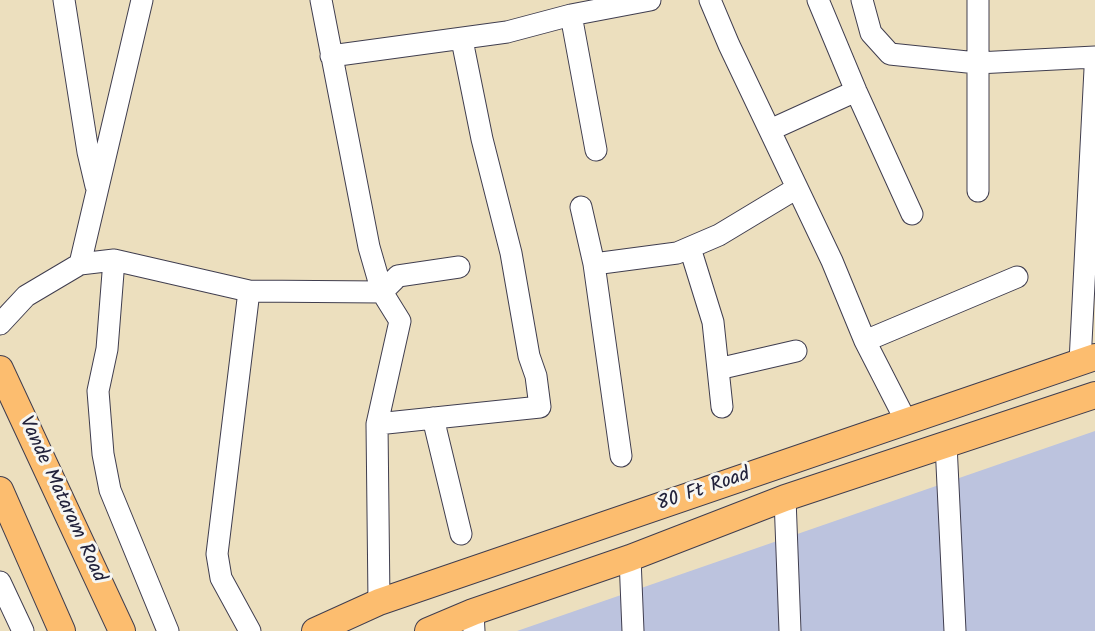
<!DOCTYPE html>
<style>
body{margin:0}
canvas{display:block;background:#ecdfbe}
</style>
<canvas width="1095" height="631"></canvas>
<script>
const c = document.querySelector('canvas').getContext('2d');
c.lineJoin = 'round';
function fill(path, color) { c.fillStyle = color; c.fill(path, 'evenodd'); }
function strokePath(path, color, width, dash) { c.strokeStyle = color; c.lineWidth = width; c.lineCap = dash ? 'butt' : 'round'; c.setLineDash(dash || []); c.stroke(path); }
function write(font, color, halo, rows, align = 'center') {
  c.font = font + ' Kalam,sans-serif'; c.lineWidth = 6; c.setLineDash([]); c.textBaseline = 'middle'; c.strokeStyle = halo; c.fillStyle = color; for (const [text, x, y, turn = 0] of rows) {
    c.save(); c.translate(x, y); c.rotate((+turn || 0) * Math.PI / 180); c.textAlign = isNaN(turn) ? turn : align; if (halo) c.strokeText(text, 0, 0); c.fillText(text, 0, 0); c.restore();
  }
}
const industrial = new Path2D(`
 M1095,431V631H517Z`);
const minor = new Path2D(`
 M64,0L88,152L96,186
 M321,0L369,247L382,292L400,321L377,424L379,602
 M710,0L729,45L832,261L865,341L1017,277
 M818,0L856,91L912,214
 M862,0L871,33L890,54L977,63L1095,57
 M978,0V191
 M571,15L596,150
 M331,56L507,32L571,15L650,0
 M770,130L856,91
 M581,207L594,264L621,456
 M690,248L713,322L722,407
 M114,260L107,349L98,391L103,454L110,490L168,631
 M80,264L142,0
 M594,264L677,253L719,235L797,188
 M249,291L217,554L221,578L250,631
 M0,324L26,296L80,264L114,260L249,291L382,292L398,276L459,267
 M865,341L906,421
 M1080,362L1095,69
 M718,369L796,351
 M433,418L461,534
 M377,424L540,407L536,376L529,356L511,253L482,139L462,40
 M946,444L955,631
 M785,498L790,631
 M630,558L633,631
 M0,582L23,631
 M473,612L474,631`);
const major = new Path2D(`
 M0,369L122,631
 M0,490L62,631
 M315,631L379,602L1095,357
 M428,631L473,612L630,558L785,498L1095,395`);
const streetNames = [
 ["80 Ft Road",704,491,-19],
 ["Vande Mataram Road",61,500,65]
];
fill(industrial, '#bcc3de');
strokePath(minor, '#403e4f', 23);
strokePath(major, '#403e4f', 28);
strokePath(minor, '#fff', 21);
strokePath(major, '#fcbd6f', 26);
write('20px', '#22223b', '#f6f6f2', streetNames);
</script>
